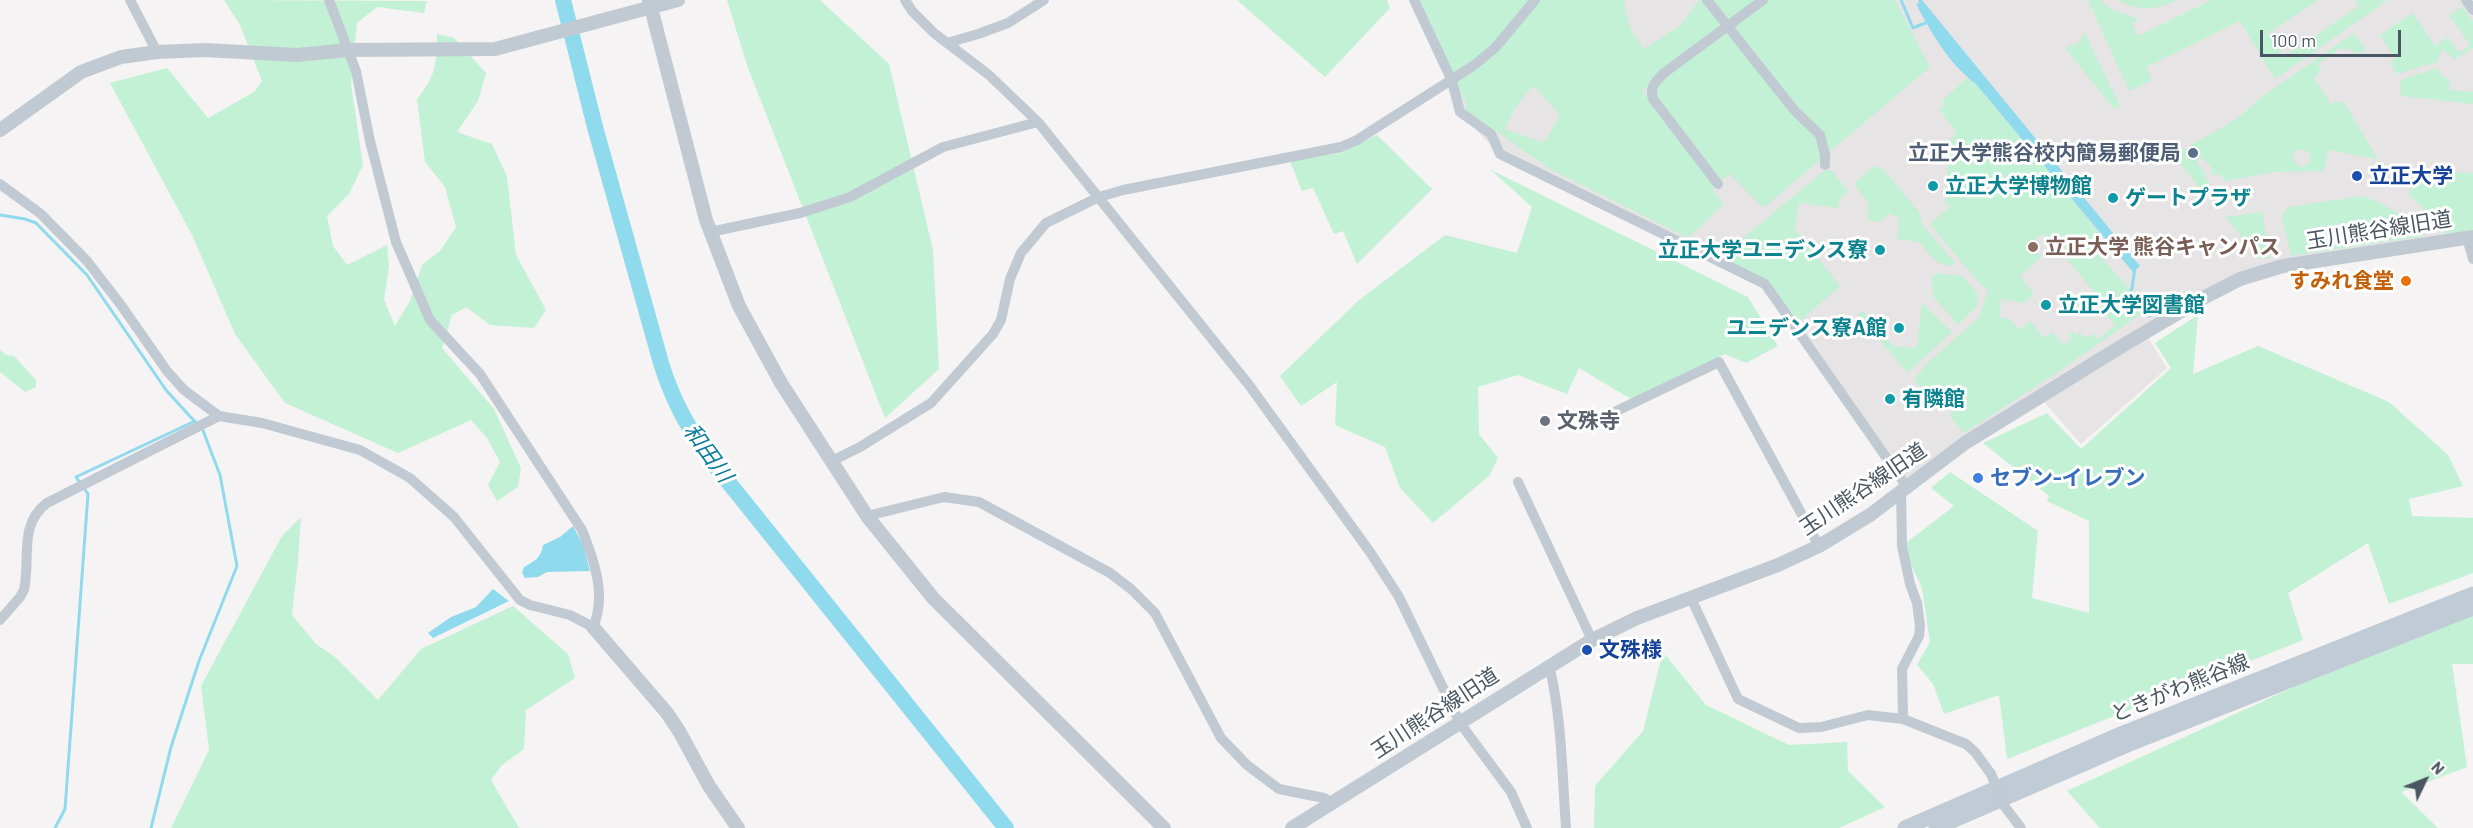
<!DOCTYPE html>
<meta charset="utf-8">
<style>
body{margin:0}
#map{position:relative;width:2473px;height:828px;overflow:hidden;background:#f5f3f3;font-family:Barlow,sans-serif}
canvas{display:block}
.north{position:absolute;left:2395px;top:750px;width:60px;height:60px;-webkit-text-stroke:4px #fff;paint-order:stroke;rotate:47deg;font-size:16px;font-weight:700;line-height:24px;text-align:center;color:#4a5661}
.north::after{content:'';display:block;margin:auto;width:21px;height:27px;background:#4a5661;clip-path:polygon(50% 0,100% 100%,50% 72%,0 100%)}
.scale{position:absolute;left:2260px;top:30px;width:141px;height:27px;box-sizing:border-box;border:3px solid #4a5661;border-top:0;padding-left:8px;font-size:18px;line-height:21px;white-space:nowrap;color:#4a5661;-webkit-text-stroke:4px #fff;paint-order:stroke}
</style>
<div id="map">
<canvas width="2473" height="828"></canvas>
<div class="north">N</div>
<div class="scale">100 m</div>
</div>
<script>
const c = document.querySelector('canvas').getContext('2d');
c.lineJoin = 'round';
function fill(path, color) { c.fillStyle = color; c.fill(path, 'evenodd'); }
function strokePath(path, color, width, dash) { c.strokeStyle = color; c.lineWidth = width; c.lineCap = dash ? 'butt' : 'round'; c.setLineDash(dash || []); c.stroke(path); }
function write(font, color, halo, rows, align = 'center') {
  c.font = font + ' Barlow,"Noto Sans JP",sans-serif'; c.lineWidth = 6; c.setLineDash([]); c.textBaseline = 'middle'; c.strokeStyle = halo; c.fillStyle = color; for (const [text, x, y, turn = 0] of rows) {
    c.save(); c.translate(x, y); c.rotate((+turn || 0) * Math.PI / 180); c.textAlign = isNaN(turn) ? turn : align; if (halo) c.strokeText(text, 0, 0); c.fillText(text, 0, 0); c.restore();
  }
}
const education = new Path2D(`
 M1411,0H2463L2473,15V231L2293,259L2142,328L2167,368L2081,444L2039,396L1905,491L1762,284L1485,140L1468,120Z`);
const green = new Path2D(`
 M224,0L427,1L424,13L377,7L357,23L351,84L363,165L349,194L327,216L333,246L347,265L387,245L389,266L384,300L395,326L410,301L422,265L440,251L456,227L445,187L425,162L417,99C437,74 436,65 437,34L454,38L486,73L478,101L457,132L492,144L507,176L516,255L546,310L534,328L490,325L466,307L452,315L442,348L494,409L521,468L518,487L497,501L488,485L500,462L487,438L471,420L398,453L285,403L235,334L192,235L110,83L167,68L208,118L254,92L262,81L240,25Z
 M727,0H820L889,64L933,250L939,369L885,418L748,68Z
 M1237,0H1387L1390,8L1325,77Z
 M1415,0H1624C1627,19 1631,34 1644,49L1680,26L1699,0H1895L1930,67L1763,208L1730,174L1720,182L1657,96L1656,88L1641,89L1715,187L1712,190L1724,204L1688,238L1550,169L1466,110V102ZM1534,86L1560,115L1545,141L1542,142L1505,129C1512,112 1520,98 1534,86Z
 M2088,0H2101L2110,9L2139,19L2132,23L2138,36L2212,0H2318L2268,34L2284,57L2359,6L2355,0H2388L2275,79L2240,21L2146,67L2152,80L2129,91Z
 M2118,0H2177C2156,10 2139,12 2118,0Z
 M2463,7L2473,22V48L2454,59L2442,49L2437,62L2424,66L2420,65V67L2396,74L2390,63L2395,58L2380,35L2413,13L2435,46L2448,37L2459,53L2470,45L2449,15Z
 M2354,33L2366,49L2359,54L2357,52L2354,53L2350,48L2345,51L2342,47L2317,64L2321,70L2314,78L2331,104L2337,101L2339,103L2343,101L2378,159L2328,150L2324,171L2274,172L2225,181L2219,173L2215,176L2211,172L2213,169L2201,157L2196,162L2206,174L2204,176L2209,182L2200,189L2177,159L2178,153L2238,118L2259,99ZM2303,149L2310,154C2312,161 2308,165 2302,167L2294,162L2293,156L2296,151Z
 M2085,34L2120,106L2113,108L2065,48L2082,41L2081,37Z
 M2437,68L2443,77L2449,78L2450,90L2473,92V104L2401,96L2400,82L2404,79Z
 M1967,78L1976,84L2100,233L2088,243L2130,290L2145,311L2055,374L1964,433L1950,416L1956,398L1948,404L1918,385L1914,379L1929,362L1979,317L1988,290L1979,283L1930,224L1950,207L1944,200L1949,196L1946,191L1948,163L1939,149L1957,133L1939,109L1945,104L1942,101ZM2043,233L2052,244L2054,243L2100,299L2096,303L2115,325L2099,339L2094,334L2084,338L2080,332L2076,335L2073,331L2069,335L2072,339L2064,346L2052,332L2044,338L2030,321L2019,330L2010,319L2000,318L2001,299L2024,303L2034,294L2020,276L2041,257L2035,250L2030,254L2025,248Z
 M1377,135L1432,189L1357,264L1343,231L1334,234L1313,188L1302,191L1290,161L1340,153Z
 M1874,166L1883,169L1919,212L1922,224L1956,264C1938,270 1929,254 1920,242L1897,239L1899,218L1888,213L1882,222L1867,220L1868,203L1854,184Z
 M1491,170L1748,297L1778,346L1746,363L1725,354L1631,399L1579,368L1567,394L1518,375L1478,387L1479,434L1498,458L1489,476L1433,523L1400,488L1385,447L1335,425L1337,382L1301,406L1280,376L1358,301L1445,235L1517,253L1532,207Z
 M1825,170H1831L1848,191L1839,200L1838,208L1799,203L1795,229L1840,286L1799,322L1769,285L1718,259Z
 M2418,171L2473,173V230L2445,234L2440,224L2408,194Z
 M2363,196C2387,204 2406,217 2424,236L2291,256L2282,216L2288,207Z
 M2262,212L2270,258L2260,259L2225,217Z
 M1937,273L1962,276L1978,294L1977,306L1958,325L1933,296L1932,278Z
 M1922,303L1952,332L1907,373L1858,314L1863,311L1893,346L1917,348Z
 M2198,315L2193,374L2258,346L2389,402L2448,455L2463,486L2409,499L2412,516L2473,518V573L2389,604L2368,543L2288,593L2303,640L2007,759L1999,695L1944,714L1933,684L1917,665L1930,642L1922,588L1902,546L1954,506L1931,488L1950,472L2038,531L2032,598L2089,613V521L2047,501L2049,496L1983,443L2047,413L2081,449L2171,368L2155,343Z
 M0,350L6,355L14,356L36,380V387L25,392L0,372Z
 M301,517L298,561L292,615L316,644L335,657L378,700L421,649L513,606L568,654L575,678L526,710L524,749L502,765L491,780L519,828H171L209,750L201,686L282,536Z
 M2473,614V664H2452L2467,767L2401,792L2438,828H2100L2067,791L2329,671Z
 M1663,652L1706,705L1789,745L1847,742L1848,771L1885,807L1839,828H1594L1595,786L1643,731Z`);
const water = new Path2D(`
 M1918,0H1922L2140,266L2133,272L1976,84C1949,64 1932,34 1916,4L1919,3Z
 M573,526L583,545L590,571L547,572L538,577L525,578L522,573L524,567C535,561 541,558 543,545L560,537Z
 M493,589L509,601L433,638L428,633L451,617L476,607Z`);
const stream = new Path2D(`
 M1901,0L1913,28L1928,22
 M0,215L25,219L36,223L87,275L166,390L197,424
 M2135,268L2131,294L2149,316L2180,298
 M55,828L65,809L88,494L76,477L195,421
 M151,828L171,747L199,661L237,566L220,475L202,428`);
const river = new Path2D(`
 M563,0L595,127L661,363C672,399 685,421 705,453L1006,828`);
const minor = new Path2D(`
 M130,0L157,52
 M905,0L912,11L934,33L989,75L1038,122L1249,385L1370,552L1399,597L1460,723L1511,792L1527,828
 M1414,0L1452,81L1460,112L1491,134L1500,154L1765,284L1907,487
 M1707,0L1794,110L1820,135L1825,155V165
 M2466,0L2473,10
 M947,43L978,34L1008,23L1044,0
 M0,184L41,214L87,261L121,305L167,371L184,390L219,416L262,423L360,450L410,478L454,517L520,600L530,605L570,615L593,627C607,596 594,560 582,530L480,374L430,320L396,242L370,141L356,71L329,0
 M1718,184L1653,99C1649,87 1656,81 1664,73L1763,0
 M710,232L800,213L850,197L943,147L1038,122
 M2467,238L2473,259
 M1606,416L1719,362L1819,546
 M832,461L860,447L931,403L993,334L1001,320L1010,279L1021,253L1046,223L1099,197L1123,190L1341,147L1357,140L1473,66L1495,48L1535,0
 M1518,482L1592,640
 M1901,491L1902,546L1910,584L1917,603L1920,626L1919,636L1902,669L1903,719
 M867,516L944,497L979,502L1110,573L1131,589L1155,613L1221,738L1247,765L1279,789L1324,798L1332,803
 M1691,598L1738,699L1799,728L1821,727L1868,715L1903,719L1966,744L1975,752L1991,774
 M0,620L20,597L24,590C31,558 18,525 47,503L219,416
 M1549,665C1562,718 1562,773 1566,828`);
const tertiary = new Path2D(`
 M649,0L706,220L739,306L781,383L867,516L933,598L1164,828
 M0,130L81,72L121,57L157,52L205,50L297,55L348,50L495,49L678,0
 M593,627L667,713L679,731L709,786L738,828
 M1292,828L1592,640L1637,618L1778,565L1819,546L1870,515L1965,443L2122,346L2205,297L2240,279L2283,266L2473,237`);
const secondary = new Path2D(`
 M1905,828L2121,734L2473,594
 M1936,828L2127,745L2473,608`);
const minorBridge = new Path2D(`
 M1991,774L2005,807L2021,828`);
const markers = [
 [2193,153,6,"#5c6f8a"],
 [2357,176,6,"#1a4fb4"],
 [1933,186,6,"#0f9aa8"],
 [2113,198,6,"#0f9aa8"],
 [2033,247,6,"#8d6e63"],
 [1880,250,6,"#0f9aa8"],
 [2406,281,6,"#e8710a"],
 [2046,305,6,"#0f9aa8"],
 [1899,328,6,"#0f9aa8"],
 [1890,399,6,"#0f9aa8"],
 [1545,421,6,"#6b7280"],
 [1978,478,6,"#3f7fe0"],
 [1587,650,6,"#1a4fb4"]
];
const serviceNames = [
 ["立正大学熊谷校内簡易郵便局",2181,153]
];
const transitNames = [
 ["立正大学",2369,176],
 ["文殊様",1599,650]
];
const cultureNames = [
 ["立正大学博物館",1945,186],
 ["ゲートプラザ",2125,198],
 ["立正大学ユニデンス寮",1868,250,"right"],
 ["立正大学図書館",2058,305],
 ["ユニデンス寮A館",1887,328,"right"],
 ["有隣館",1902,399]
];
const streetNames = [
 ["玉川熊谷線旧道",2379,230,-9],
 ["玉川熊谷線旧道",1863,489,-34],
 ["ときがわ熊谷線",2180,688,-22],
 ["玉川熊谷線旧道",1435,713,-33]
];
const educationNames = [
 ["立正大学 熊谷キャンパス",2045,247]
];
const foodNames = [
 ["すみれ食堂",2394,281]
];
const worshipNames = [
 ["文殊寺",1557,421]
];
const shopNames = [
 ["セブン-イレブン",1990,478]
];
const waterNames = [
 ["和田川",708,453,54]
];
fill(education, '#e6e4e5');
fill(green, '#c3f1d5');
fill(water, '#90daee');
strokePath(stream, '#90daee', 3);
strokePath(river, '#90daee', 16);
strokePath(minor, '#c1cad2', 10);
strokePath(tertiary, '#c1cad2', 14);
strokePath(secondary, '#c1cbd6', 15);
strokePath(minorBridge, '#c1cad2', 10);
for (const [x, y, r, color] of markers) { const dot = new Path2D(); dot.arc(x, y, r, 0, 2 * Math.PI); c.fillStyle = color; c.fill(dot); strokePath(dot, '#fff', 2); }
write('bold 21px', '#4e5e75', '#fff', serviceNames, 'right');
write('bold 21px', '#164399', '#fff', transitNames, 'left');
write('bold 21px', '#0d838f', '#fff', cultureNames, 'left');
write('21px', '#4a5661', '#fff', streetNames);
write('bold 21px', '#785e54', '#fff', educationNames, 'left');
write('bold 21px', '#c56008', '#fff', foodNames, 'right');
write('bold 21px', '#5b616d', '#fff', worshipNames, 'left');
write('bold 21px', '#366cbe', '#fff', shopNames, 'left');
write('italic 22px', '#0c7c9b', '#fff', waterNames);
</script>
